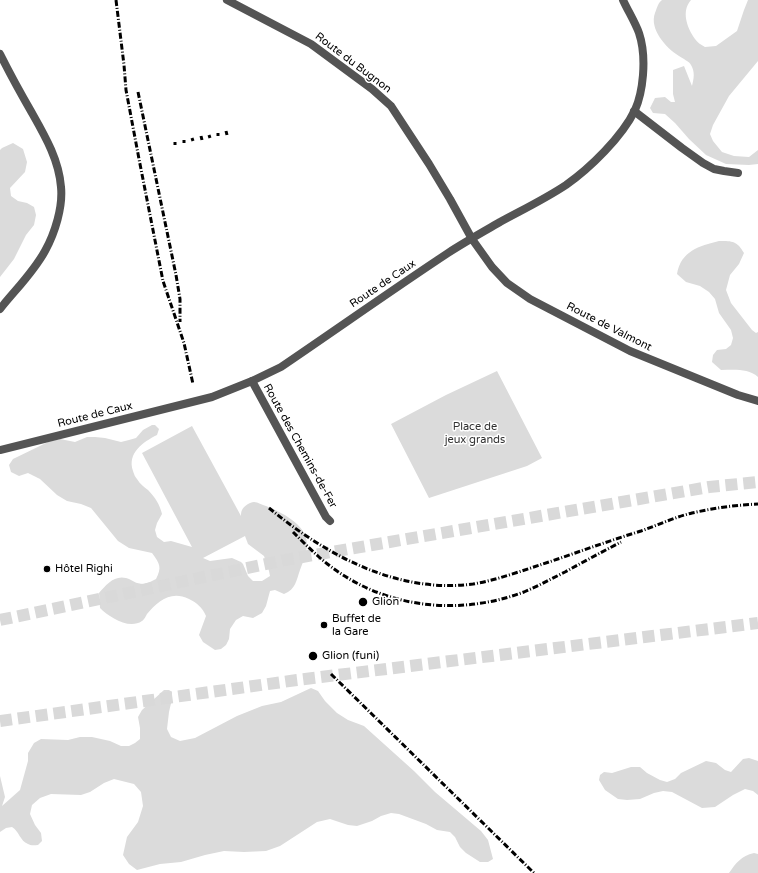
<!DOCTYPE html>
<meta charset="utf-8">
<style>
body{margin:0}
canvas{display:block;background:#fff}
</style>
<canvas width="758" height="873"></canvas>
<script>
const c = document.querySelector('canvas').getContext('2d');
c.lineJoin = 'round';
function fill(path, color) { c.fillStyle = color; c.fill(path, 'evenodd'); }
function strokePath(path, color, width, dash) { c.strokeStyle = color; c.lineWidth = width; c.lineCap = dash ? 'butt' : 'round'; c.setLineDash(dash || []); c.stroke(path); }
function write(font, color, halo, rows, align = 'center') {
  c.font = font + ' "Varela Round",sans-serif'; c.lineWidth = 3; c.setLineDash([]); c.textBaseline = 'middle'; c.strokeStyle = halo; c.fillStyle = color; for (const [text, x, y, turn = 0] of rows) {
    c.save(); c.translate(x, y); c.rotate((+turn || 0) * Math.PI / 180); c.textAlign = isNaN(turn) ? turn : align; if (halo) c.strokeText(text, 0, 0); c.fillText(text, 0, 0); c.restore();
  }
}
const green = new Path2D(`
 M662,0H691C681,11 687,28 695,39C697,42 701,45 705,47L716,46L737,31L744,10L748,0H758V61L729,96L713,125L710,134L713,141L722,152L734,156L749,157L758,150V164L749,165L726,164L706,155L689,139L675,123L665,114L653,113L650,108L655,98L665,97L671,102H675L673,94V70L684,66L692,86C694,78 695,72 691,65C689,61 683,59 679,56C666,48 649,29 655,13C657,8 658,3 662,0Z
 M13,143L23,149L27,162L25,172L10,188L11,196L18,201L27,203L34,207L36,215L34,225L26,235L14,259L0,277V150L2,148Z
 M719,241C733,241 737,241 744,253L739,264L730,275L726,290L731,303L752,330L756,333L758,332V377C748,368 734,370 721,370L712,362L713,355L717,350L726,349L731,345L733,338L731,330L719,313L715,299L709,292L700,286L686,282L677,274C681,251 699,246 719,241Z
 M497,371L542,458L527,466L429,498L391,424L446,395Z
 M152,425H155L159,429L157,435C143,442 127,453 133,471C134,474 135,477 137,479C140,484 144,487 148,490C155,497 160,505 162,514L157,523L155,530L157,537L164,542L171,541L192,547L142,453L192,426L241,516C241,514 241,512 242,510C244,506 250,502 254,502C258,502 262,505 266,506C281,512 306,524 307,543C307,552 303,562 300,570C296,581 296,589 284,594L275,590L270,591L266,606L262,613L253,618L243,616L236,620L230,629L229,639L226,645L221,649L215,650L203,642L199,635L206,616C202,607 197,603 189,599C171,590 158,601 147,614C146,616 144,620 142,621C129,630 109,617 100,608L99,593C106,585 114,575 126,578C133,580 135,584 144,584C148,583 152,581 156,579C162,567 160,564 152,553L129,548L118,541L91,508L81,504L67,501L57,495L40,479L28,473L19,476L11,472L9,465L13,459L48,442L60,439L75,442L87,437H95L105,438L121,442L129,440L136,438L143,430ZM245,536L248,544L264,556L269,571L270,576L262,581H253L248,576L243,564L241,562L232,558L210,561L203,558Z
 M311,688L318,691L325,701L337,713L348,720L364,726L414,771L435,792L481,831L488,840L493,859L488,862H480L466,853L460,847L455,837L450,832L437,830L426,824L399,814L391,813L381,816L372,821L357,826L348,825L330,819L317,822L280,846L266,851L244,852L224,851L205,855L181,862L160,864L137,870L129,864L123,855L127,837L138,822L143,806L141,792L134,784L114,779L104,783L90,792L81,795L51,794L40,798L32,805L30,814L35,825L41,833L42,841L38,845C35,845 31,846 28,844C20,841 19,831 12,827L6,828L0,832V776L5,797L2,806L20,790L28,761V753L34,743L41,739L68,740L80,737H92L110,741L121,746H129L135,743L140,739V728L138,717L142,710L164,690H169L172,692V699L169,712L167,729L171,737L180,741L195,738L237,716L262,706L281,702Z
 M749,758L758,761V795L753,791L745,789L733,795L715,807L702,808L672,792L663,791L654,793L640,799L627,800L618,799L605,790L599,780L600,775L604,772L612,773L631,767H640L647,773L660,780L667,782L675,779L681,773L706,761L716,763L725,770L731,772L743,759Z
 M754,853L758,854V873H729C736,863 741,856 754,853Z`);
const motorwayTunnel = new Path2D(`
 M0,620L285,560L709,487L758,482
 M0,721L297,680L758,623`);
const minor = new Path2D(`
 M227,0L311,44L372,89L391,106L429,164L450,199L472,239L492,267L507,283L530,299L630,351L738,395L758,401
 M0,54C10,74 21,94 32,113C45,136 59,160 61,187C63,207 55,233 45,251C33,273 15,290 0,309
 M634,111L682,148L703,163L714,169L724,171L738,173
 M252,381L326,517L330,521`);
const tertiary = new Path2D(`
 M0,450L212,397L252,381L281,367C337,329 392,290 448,253C465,242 483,232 500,222C522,210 545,199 566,185C590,168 622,137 635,110C640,99 642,87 643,75C644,62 643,45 639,33C635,22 628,11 623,0`);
const rail = new Path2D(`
 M116,0L124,65L126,90L139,159L163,281L184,343L193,384
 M138,92L176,275L180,299V322
 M226,131L227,135
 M218,133V136
 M209,135L210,138
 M201,136L202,140
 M192,138L193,141
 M184,140V143
 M175,142V145
 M269,508C326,555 397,594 473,584C497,580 521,571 543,564C576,553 608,541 641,531C658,525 675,517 692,513C714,508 736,505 758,504
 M293,532C301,540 310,549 319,557C376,607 454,618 524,592C538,586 551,579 565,572C583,562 602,552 621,542
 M331,674L534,873`);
const markers = [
 [47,569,4,"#000"],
 [363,602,5,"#000"],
 [324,625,4,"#000"],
 [313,656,5,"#000"]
];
const streetNames = [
 ["Route du Bugnon",353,63,37],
 ["Route de Caux",383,284,-34],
 ["Route de Valmont",609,327,27],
 ["Route de Caux",95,415,-14],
 ["Route des Chemins-de-Fer",300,446,61]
];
const parkNames = [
 ["Place de",475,427],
 ["jeux grands",475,440]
];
const poiNames = [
 ["Hôtel Righi",55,569],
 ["Glion",372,602],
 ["Buffet de",332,619],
 ["la Gare",332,632],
 ["Glion (funi)",322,656]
];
fill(green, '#dbdbdb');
strokePath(motorwayTunnel, '#d9d9d9', 12, [12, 6]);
strokePath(minor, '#545454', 8);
strokePath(tertiary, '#545454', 8);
strokePath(rail, '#000', 3, [6, 2, 1, 2]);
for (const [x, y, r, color] of markers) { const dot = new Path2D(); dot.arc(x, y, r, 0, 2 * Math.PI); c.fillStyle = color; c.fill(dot); strokePath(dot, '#fff', 1.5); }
write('11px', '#000', '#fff', streetNames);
write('11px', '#323232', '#fff', parkNames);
write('11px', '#000', '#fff', poiNames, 'left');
</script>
